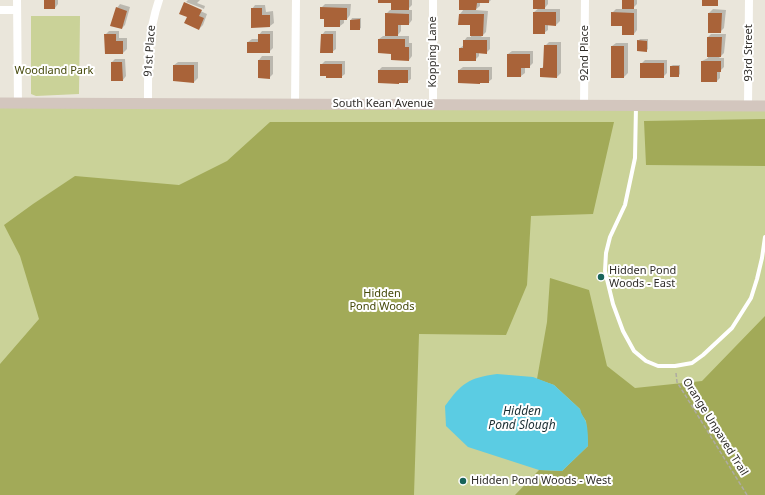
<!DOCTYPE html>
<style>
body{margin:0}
canvas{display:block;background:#eae6db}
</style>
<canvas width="765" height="495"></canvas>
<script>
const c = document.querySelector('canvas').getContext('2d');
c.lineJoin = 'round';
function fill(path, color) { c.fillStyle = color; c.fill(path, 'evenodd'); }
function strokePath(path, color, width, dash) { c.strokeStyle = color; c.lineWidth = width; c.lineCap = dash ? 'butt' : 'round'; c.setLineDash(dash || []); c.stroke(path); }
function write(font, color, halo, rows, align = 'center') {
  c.font = font + ' "Noto Sans",sans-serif'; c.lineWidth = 4; c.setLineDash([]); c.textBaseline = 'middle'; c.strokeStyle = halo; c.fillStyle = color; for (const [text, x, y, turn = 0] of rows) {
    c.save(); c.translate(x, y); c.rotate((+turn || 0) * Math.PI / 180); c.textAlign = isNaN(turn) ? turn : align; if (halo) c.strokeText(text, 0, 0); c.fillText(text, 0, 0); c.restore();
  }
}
const green = new Path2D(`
 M31,16H80L79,94L36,96L31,94Z
 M0,104L765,105V495H0Z`);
const forest = new Path2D(`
 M765,119V166L646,165L644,121Z
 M270,122H614L593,214L531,216L527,285L506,335L419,334L414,495H0V364L39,319L20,256L4,225L33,204L75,176L179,185L227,161Z
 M550,278L589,290L607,366L635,388L702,381L765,316V495H515L539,470L562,471L588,446L586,421L581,414L580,409L554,385L537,379L547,322Z`);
const water = new Path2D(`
 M497,374L533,377L554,385L580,409C581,414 584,417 586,422C588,429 588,438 588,446L562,471L539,470L468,447L446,426L445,406C462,383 468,378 497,374Z`);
const shadow = new Path2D(`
 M45,0H58V4L55,8Z
 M188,0H200L197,3L205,6L204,9L186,2Z
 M379,0H412V5L407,10H412V20L409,24H401V31L397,36H409V43H412V56L409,60L392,53L379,39L383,36H386V14L390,10H392V2Z
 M460,0H491L489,2H480V6L475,10L488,11L486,32L481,37H490V49L486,53H479V56L475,60L460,48L464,45V41L467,37H471V25L459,24L460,14L464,9Z
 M534,0H548V4L544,9H560V21L556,25L548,24V30L544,33L534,12L539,8Z
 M623,0H637V4L632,9H637V30L634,34L612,13L616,9H623Z
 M120,4L130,7L125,25L122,28L117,8Z
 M185,4L207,14L203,25L199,29L188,17Z
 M325,4H351L350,15L347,19H344V23L340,26L325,18L321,8Z
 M255,5H265L266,12L273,11L274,23L270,26L252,9Z
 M713,9L726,10L724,28L720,32L709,13Z
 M352,18H361V28L359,29L351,20Z
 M109,31H119V38H127V49L123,53H106L105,35Z
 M262,31H273V48L269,52L248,42L252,39H259V35Z
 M325,31H336V49L332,52L322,35Z
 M711,34H726L724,53L719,58H724V67L720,71V78L717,81L702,61L708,58V37Z
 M640,39H648V49L646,51L638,41Z
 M549,42H561V73L557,77L541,76V69L545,65V46Z
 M616,43H628V73L624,77L612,46Z
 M512,51H533V63L529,67H525V73L521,76L508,54Z
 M262,56H273V74L269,78L259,60Z
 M115,59H125L126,76L123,80L112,62Z
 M645,60H667V73L663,77L641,64Z
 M325,61H345V74L341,77L321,65Z
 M178,62H198V78L194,82L174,65Z
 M673,65H680V74L678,76L671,66Z
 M382,67H411V79L407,82L399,83L379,70Z
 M463,67H492V79L488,82L459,70Z`);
const building = new Path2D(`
 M44,0H55V9H44Z
 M378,0H409V10H391V3H378Z
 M459,0H489V3H477L476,10H459Z
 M533,0H545V9H533Z
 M622,0H634V9H622Z
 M702,0H718V6H702Z
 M184,2L202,10L199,16L204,18L199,30L184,23L187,17L179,14Z
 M116,7L127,11L122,29L110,26Z
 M320,7L347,8V20H340V27H324V19H320Z
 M251,8H262V15H270V27L251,28Z
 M533,12H556V26L545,25V34H533Z
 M611,12L634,13V35H622V26H611Z
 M385,13L409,14V25H398V36H385Z
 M708,13H722L721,33H708Z
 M459,14H484L483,36H470V25H458Z
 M360,19V30H350V20Z
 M104,34H116V41H123V54H105Z
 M258,34H270V53H247V42H258Z
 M321,34H333V53H320Z
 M707,37H722L721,57H707Z
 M378,39H405V47H409V61L391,60V54L378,53Z
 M463,40H487V54L476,53V61H459V48H463Z
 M637,40L647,41V52L637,51Z
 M544,45H557V78L540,77V68H543Z
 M611,46H624V78H611Z
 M507,54H530V68H521V77H507Z
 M258,60H270V79L258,78Z
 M701,61H721V72H717V82H701Z
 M111,62H122L123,81H111Z
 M640,63H664V78H640Z
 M320,64H342V78H326V76H320Z
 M173,65H194V83L173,81Z
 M670,66H679V77H670Z
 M378,70H408V83H399V84L378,83Z
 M458,70H489V83H480V84L458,83Z`);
const path = new Path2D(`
 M676,373L677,382L747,495`);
const lane = new Path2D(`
 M636,106L635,158L625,205L610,237L606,253L605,271L613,304L623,331L634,351L646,361L658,366H675L692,363L703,355L732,328L751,298L757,279L762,258L765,237`);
const street = new Path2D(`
 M17,0L18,103
 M0,10H17
 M148,104C148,67 147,35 159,0
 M295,104L296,0
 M433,105V0
 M584,105L585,0
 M748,106L749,0`);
const secondary = new Path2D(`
 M0,103L765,106`);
const markers = [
 [601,277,4,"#18635a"],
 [463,481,4,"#18635a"]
];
const streetNames = [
 ["91st Place",150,51,-86],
 ["Kopping Lane",433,52,-90],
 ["92nd Place",585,53,-90],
 ["93rd Street",749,53,-90],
 ["South Kean Avenue",383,104],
 ["Orange Unpaved Trail",715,427,58]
];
const parkNames = [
 ["Woodland Park",54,71],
 ["Hidden",382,294],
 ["Pond Woods",382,307]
];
const poiNames = [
 ["Hidden Pond",609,271],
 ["Woods - East",609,284],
 ["Hidden Pond Woods - West",471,481]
];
const waterNames = [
 ["Hidden",522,412],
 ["Pond Slough",522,426]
];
fill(green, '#cad298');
fill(forest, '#a2aa58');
fill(water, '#5bcce3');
fill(shadow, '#0003');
fill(building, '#a96339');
strokePath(path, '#aeaba2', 1.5, [4, 2]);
strokePath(lane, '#fff', 4);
strokePath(street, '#fff', 8);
strokePath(secondary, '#d3c6be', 11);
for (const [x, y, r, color] of markers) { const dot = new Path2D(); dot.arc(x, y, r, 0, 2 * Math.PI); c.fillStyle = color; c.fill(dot); strokePath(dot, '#fff', 1.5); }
write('11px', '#2f2d29', '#fff', streetNames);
write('11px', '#464a0b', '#fff', parkNames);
write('11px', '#2f2d29', '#fff', poiNames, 'left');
write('italic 12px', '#192d32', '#fff', waterNames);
</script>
